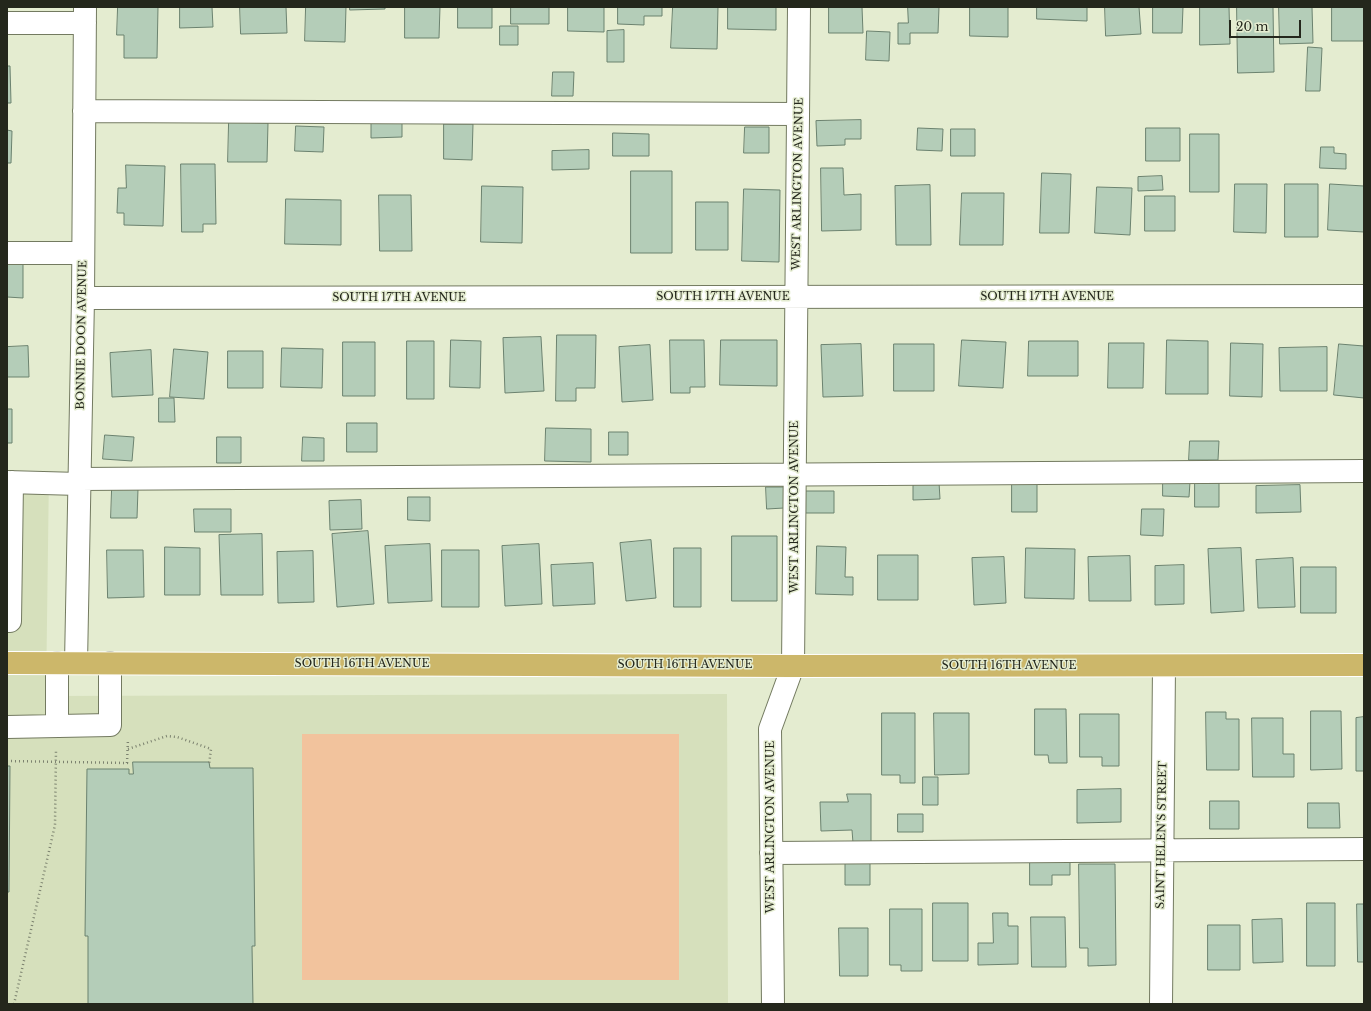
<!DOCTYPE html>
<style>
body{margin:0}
#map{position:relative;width:1371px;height:1011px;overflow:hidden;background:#e4ecd0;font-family:"Libre Baskerville",serif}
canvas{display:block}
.frame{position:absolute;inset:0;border:8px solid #24271c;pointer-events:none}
.scale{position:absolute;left:1229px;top:20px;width:72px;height:18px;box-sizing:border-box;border:2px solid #24271c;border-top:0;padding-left:5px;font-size:12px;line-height:14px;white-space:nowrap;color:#24271c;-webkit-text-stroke:3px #e4ecd0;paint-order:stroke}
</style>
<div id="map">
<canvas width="1371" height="1011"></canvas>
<div class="frame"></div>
<div class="scale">20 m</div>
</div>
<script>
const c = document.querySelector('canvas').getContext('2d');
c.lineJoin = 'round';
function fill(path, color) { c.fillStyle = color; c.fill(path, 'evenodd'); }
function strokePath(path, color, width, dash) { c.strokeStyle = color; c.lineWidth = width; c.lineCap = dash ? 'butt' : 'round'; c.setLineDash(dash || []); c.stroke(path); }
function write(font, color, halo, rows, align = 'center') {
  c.font = font + ' "Libre Baskerville",serif'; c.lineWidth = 3; c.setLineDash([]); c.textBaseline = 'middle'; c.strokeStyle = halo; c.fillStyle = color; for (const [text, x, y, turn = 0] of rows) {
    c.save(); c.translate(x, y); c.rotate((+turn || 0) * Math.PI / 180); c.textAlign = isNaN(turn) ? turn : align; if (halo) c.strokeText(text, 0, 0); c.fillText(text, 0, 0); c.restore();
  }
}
const built = new Path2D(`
 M7,471L49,472L46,696L727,694L728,1004H7Z`);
const green = new Path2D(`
 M302,734H679V980H302Z`);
const building = new Path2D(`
 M118,7H158L157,58H124V35H117Z
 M180,7H212L213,27L180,28Z
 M240,7H286L287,33L241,34Z
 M306,7H346L345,42L305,41Z
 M350,7H385V9L350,10Z
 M405,7H440L439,38H405Z
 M458,7H492V28H458Z
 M511,7H549V24H511Z
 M568,7H604V32L568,31Z
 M618,7H662V16H644V25L618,24Z
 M673,7H718L717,49L671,48Z
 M728,7H776V30L728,29Z
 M829,7H862L863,33H829Z
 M908,7H939L938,33H910V44H898V23H908Z
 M970,7H1008V37L970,36Z
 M1037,7H1087V21L1037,19Z
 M1105,7H1139L1141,34L1106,36Z
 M1153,7H1183L1182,33H1153Z
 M1200,7H1229L1230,44L1200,45Z
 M1237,7H1273L1274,72L1238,73Z
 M1279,7H1312L1313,43L1280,44Z
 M1332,7H1364V41H1332Z
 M500,26H518V45H500Z
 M624,30V62H607V31Z
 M867,31L890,32L889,61L866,60Z
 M1308,47L1322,48L1320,91H1306Z
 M7,66H10L11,103H7Z
 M553,72H574L573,96H552Z
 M402,118V137L371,138V119Z
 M861,120V139H845V145L817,146L816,121Z
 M229,122L268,123L267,162H228Z
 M444,124H473L472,160L444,159Z
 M296,126L324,127L323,152L295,151Z
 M745,127H769V153H744Z
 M918,128L943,129L942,151L917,150Z
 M1146,128H1180V161H1146Z
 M951,129H975V156H951Z
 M7,130L12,131L11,163H7Z
 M613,133L649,134V156H613Z
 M1190,134H1219V192H1190Z
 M1321,147H1334V153L1346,154V169L1320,168Z
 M589,150V169L552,170V151Z
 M181,164H215L216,224H203V232H182Z
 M126,165L165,166L163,226L124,225V213H117L118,188H126Z
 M821,168H843L844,195L861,194V230L822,231Z
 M631,171H672V253H631Z
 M1042,173L1071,174L1069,233H1040Z
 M1162,176L1163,190L1138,191V177Z
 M1235,184H1267L1266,233L1234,232Z
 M1285,184H1318V237H1285Z
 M1330,184L1364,186V232L1328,230Z
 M930,185L931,245H896L895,186Z
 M482,186L523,187L522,243L481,242Z
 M1097,187L1132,188L1130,235L1095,233Z
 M744,189L780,190L779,262L742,261Z
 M962,193H1004L1003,245H960Z
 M379,195H411L412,251H380Z
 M1145,196H1175V231H1145Z
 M286,199L341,200V245L285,244Z
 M696,202H728V250H696Z
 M7,264H23V298L7,297Z
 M557,335H596L595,388H576V401H556Z
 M541,337L544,391L505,393L503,338Z
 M451,340L481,341L480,388L450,387Z
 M670,340H704L705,387H690V393H671Z
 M721,340H777V386L720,385Z
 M962,340L1006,342L1003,388L959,386Z
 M1167,340L1208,341V394H1166Z
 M407,341H434V399H407Z
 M1029,341H1078V376H1028Z
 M343,342H375V396H343Z
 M1109,343H1144L1143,388H1108Z
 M1231,343L1263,344L1262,397L1230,396Z
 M861,344L863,396L823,397L821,345Z
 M894,344H934V391H894Z
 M1339,344L1364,346V398L1334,395Z
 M650,345L653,400L622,402L619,347Z
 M28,346L29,377H7V347Z
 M1327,347V391H1280L1279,348Z
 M282,348L323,349L322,388L281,387Z
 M174,349L208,352L204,399L170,397Z
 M151,350L153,395L112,397L110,353Z
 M228,351H263V388H228Z
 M159,398H174L175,422H159Z
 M7,409H12V443H7Z
 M347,423H377V452H347Z
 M546,428L591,429V462L545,461Z
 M609,432H628V455H609Z
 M105,435L134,437L132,461L103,459Z
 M217,437H241V463H217Z
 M303,437L324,438V461H302Z
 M1190,441H1219L1218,460H1189Z
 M939,482L940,499L913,500V483Z
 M1163,482H1190L1189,497L1163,496Z
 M1195,483H1219V507H1195Z
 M1012,484H1037V512H1012Z
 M1300,485L1301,512L1256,513V486Z
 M766,487H784V508L767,509Z
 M112,489H138L137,518H111Z
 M806,491H834V513H806Z
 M408,497H430V521L408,520Z
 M361,500L362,529L330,530L329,501Z
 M194,509H231V532H195Z
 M1142,509H1164L1163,536L1141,535Z
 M368,531L374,604L337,607L332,534Z
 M262,534L263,595H221L219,535Z
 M732,536H777V601H732Z
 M651,540L656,598L626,601L620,543Z
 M430,544L432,601L388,603L385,546Z
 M539,544L542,604L505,606L502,546Z
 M817,546L846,547L845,577H853V595L816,594Z
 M165,547L200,548V595H165Z
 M674,548H701V607H674Z
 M1026,548L1075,549L1074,599L1025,598Z
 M1241,548L1244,611L1211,613L1208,549Z
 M107,550H143L144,597L108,598Z
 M442,550H479V607H442Z
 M313,551L314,602L278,603L277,552Z
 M878,555H918V600H878Z
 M1130,556L1131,601H1089L1088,557Z
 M1004,557L1006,603L974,605L972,558Z
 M1293,558L1295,607L1258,608L1256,560Z
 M593,563L595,604L553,606L551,565Z
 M1184,565V604L1155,605V566Z
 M1301,567H1336V613H1301Z
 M1035,709H1066L1067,763H1049L1048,755H1035Z
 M1311,711H1341L1342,769L1311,770Z
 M1206,712H1226V719H1239V770H1207Z
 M882,713H915V783H900V775H882Z
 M934,713H969V774L935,775Z
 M1080,714H1119V766H1102V757H1080Z
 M1364,717V771H1356V718Z
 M1252,718H1283V754H1294V777H1253Z
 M133,762H209L210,768H253L255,946H252L253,1004H88V936H85L87,769H129V774H133Z
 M7,766H10L9,892H7Z
 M923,777H938V805H923Z
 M1121,789V822L1077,823V790Z
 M847,794H871V843H853L852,830L821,831L820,802H848Z
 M1210,801H1239V829H1210Z
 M1308,803H1339L1340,828H1308Z
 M898,814H923V832H898Z
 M870,856V885H845V857Z
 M1030,856H1070V875H1052V885H1030Z
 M1079,864H1115L1116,965L1088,966V948H1080Z
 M933,903H968V961H933Z
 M1307,903H1335V966H1307Z
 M1357,904H1364V962H1358Z
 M890,909H922V971H901V965H890Z
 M993,913H1008V926H1018V964L978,965V943H993Z
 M1031,917H1065L1066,967H1032Z
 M1282,919L1283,962L1253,963L1252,920Z
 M1208,925H1240V970H1208Z
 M839,928H868V976H840Z`);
const path = new Path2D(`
 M128,749L167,736L177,737L211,749L209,765
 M7,761L127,763L128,739
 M14,1004L55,825L56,749`);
const minor = new Path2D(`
 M7,23H85
 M84,111L798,114
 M7,253H83
 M83,298L1364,296
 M79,479L1364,471
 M7,482L79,484
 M7,621H10L12,482
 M57,663V726
 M76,663L83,298L85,7
 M7,727L110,725V663
 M771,853L1364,849
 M773,1004L770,729L793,666L799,7
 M1161,1004L1164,666`);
const major = new Path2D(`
 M7,663L793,666L1364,665`);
const streetNames = [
 ["WEST ARLINGTON AVENUE",798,184,-89],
 ["SOUTH 17TH AVENUE",723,297],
 ["SOUTH 17TH AVENUE",1047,297],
 ["SOUTH 17TH AVENUE",399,298],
 ["BONNIE DOON AVENUE",82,335,-89],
 ["WEST ARLINGTON AVENUE",795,507,-90],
 ["SOUTH 16TH AVENUE",362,664],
 ["SOUTH 16TH AVENUE",685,665],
 ["SOUTH 16TH AVENUE",1009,666],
 ["WEST ARLINGTON AVENUE",771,827,-90],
 ["SAINT HELEN'S STREET",1162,835,-89]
];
fill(built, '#d6e0bc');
fill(green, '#f2c39d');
fill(building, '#b4cdb8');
strokePath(building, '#6b826f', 1);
strokePath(minor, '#737a60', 24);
strokePath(major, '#fff', 24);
strokePath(path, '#7c826f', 2.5, [1, 3]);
strokePath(minor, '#fff', 22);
strokePath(major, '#ccb76a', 22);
write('11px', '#24271c', '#e4ecd0', streetNames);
</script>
